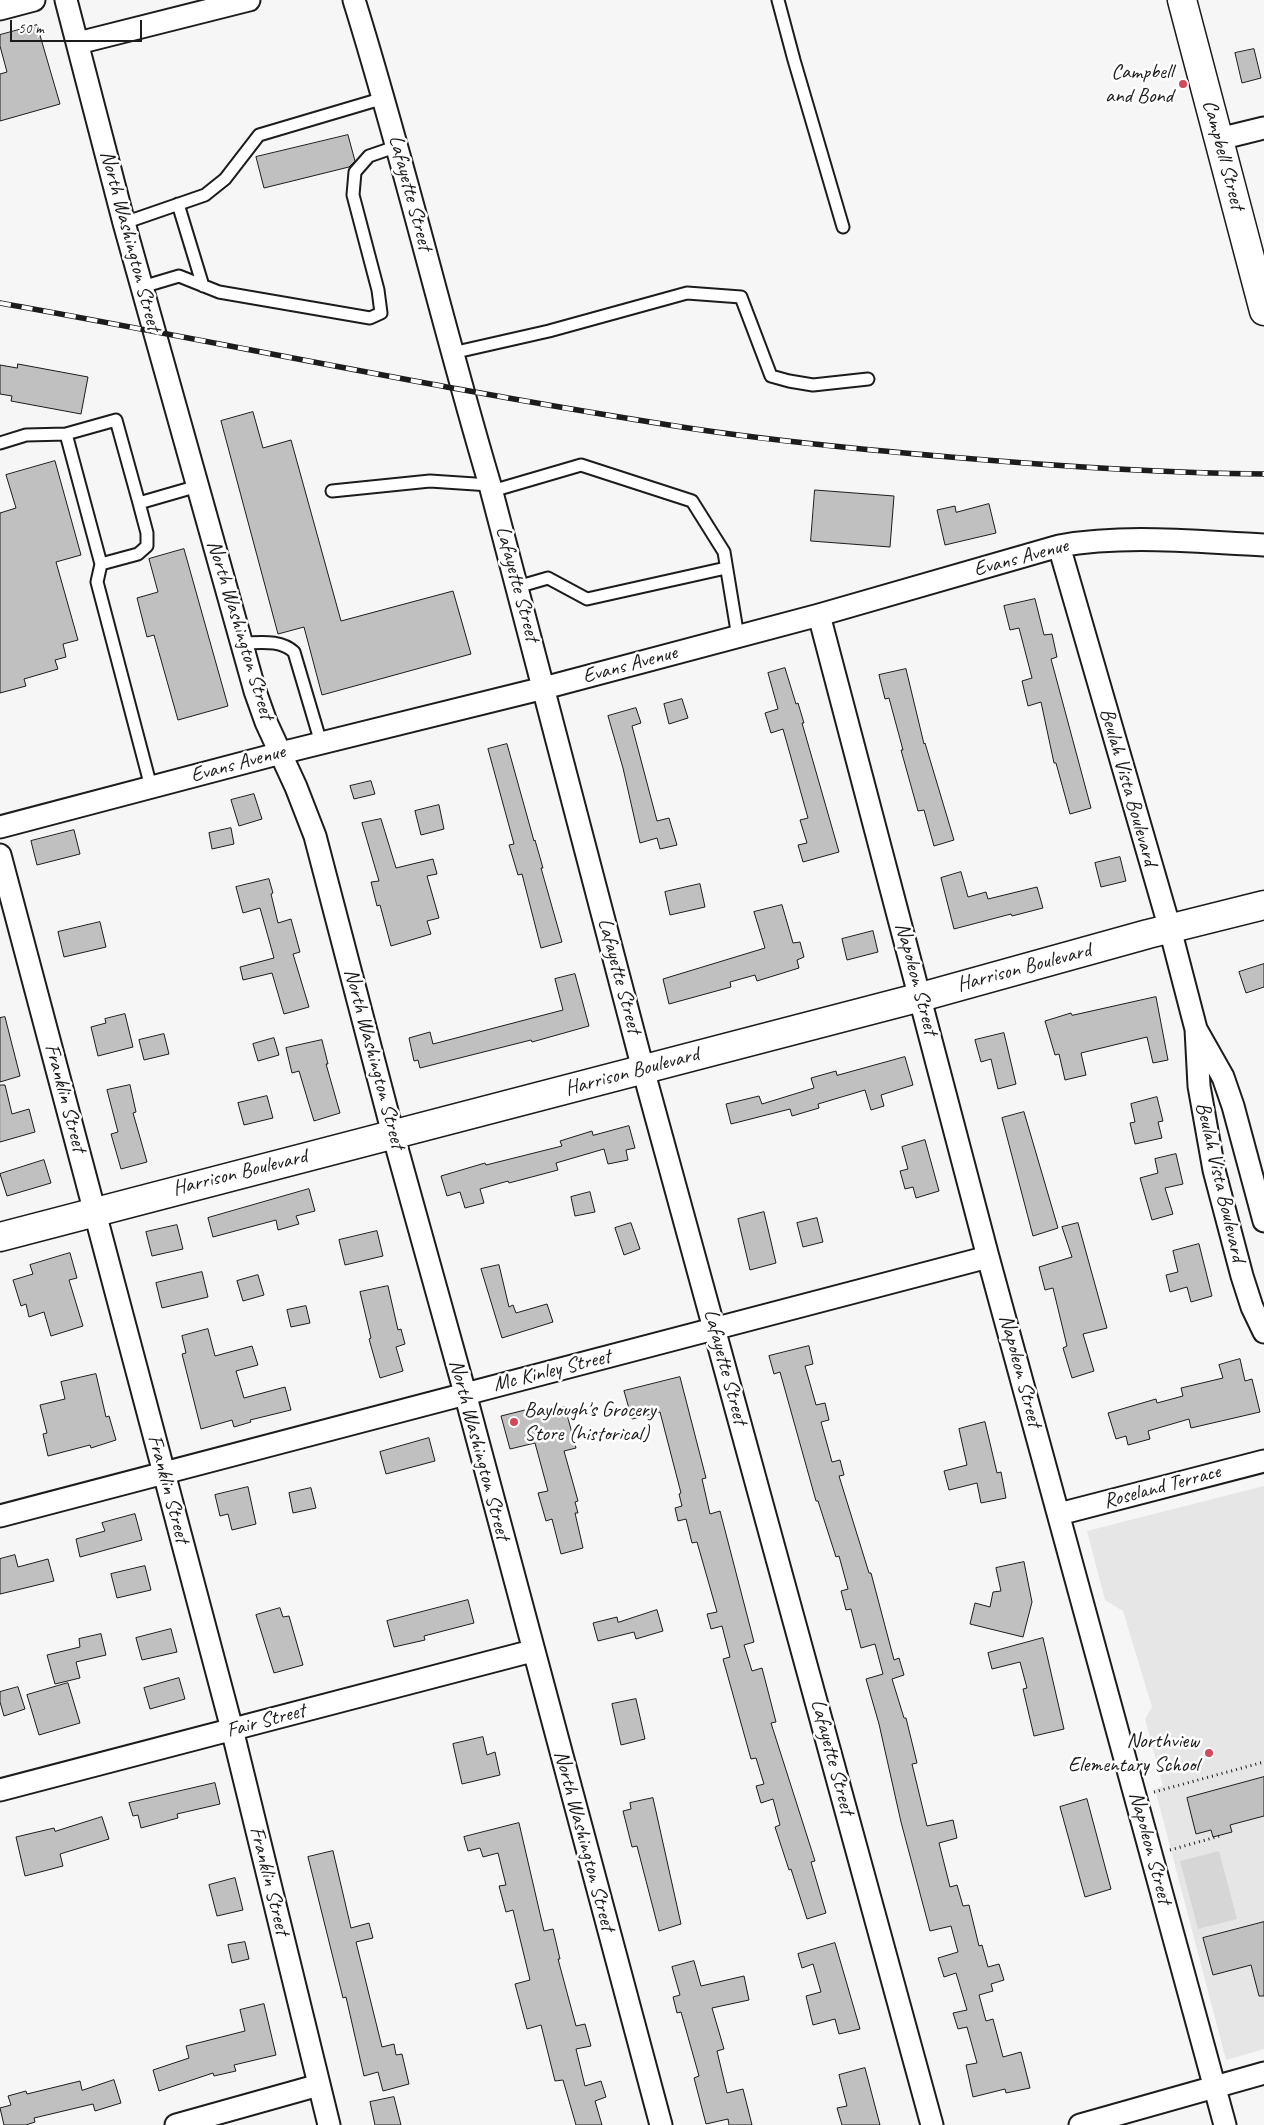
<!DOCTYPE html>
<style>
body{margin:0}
#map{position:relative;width:1264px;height:2125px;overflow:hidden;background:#f6f6f6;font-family:Caveat,sans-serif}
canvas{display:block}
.scale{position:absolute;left:10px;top:20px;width:132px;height:22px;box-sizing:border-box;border:2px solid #1c1c1c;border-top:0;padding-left:6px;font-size:15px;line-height:18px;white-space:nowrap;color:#1c1c1c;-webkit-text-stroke:4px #fff;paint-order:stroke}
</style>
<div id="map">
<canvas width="1264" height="2125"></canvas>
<div class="scale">50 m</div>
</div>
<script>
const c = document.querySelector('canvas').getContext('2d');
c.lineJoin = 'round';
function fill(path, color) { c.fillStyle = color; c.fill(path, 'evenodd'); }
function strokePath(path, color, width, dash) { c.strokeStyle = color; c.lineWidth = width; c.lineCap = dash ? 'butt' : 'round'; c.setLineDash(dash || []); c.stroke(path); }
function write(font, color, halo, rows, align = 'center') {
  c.font = font + ' Caveat,sans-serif'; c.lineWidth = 5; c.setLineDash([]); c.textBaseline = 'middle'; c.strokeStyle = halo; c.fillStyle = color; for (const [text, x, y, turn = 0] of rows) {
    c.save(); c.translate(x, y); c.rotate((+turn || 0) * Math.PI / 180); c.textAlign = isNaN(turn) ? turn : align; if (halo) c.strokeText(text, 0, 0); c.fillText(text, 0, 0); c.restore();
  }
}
const built = new Path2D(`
 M1264,1486V2049L1226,2060L1155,1789L1163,1786L1145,1719L1152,1707L1123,1611L1105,1600L1087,1531Z`);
const green = new Path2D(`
 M1219,1851L1237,1919L1198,1929L1180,1861Z`);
const building = new Path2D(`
 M37,25L60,104L0,121V74L7,72L0,46V35Z
 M1254,49L1261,78L1242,83L1235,53Z
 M348,135L355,161L349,167L264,188L256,157Z
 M18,364L88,377L81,414L11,401L12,396L0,394V365L17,368Z
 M253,412L263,448L291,440L341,621L453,591L471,654L322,695L304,627L278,634L221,421Z
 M55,461L81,555L56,562L78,640L63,644L66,657L55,660L58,669L24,679L26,686L0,693V513L16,508L6,475Z
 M815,490L894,496L890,547L811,541Z
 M989,504L996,533L945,545L937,510L955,506L956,512Z
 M184,549L228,706L178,720L154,635L147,637L137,598L158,592L149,559Z
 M1035,599L1044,635L1052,634L1057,657L1051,659L1091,808L1070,814L1056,763H1054L1041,702L1028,706L1022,681L1032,678L1019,628L1010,630L1004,606Z
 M785,668L796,704L798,703L804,723H802L839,852L803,862L798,845L807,843L800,820L808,818L783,729L771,733L765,713L778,709L768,673Z
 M906,669L924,744L925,743L954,840L934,846L924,810L918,811L901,750H903L889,698L885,699L879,675Z
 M682,699L688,718L669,724L664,704Z
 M636,708L641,723L632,726L657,821L669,818L677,845L660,849L657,838L640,843L623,768L608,716Z
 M507,744L534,841L535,840L543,868H541L562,942L541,948L522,874L518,875L509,845L514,844L488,749Z
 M371,781L375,794L354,799L350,786Z
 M254,794L262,819L239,826L231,800Z
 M439,805L444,829L421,835L415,811Z
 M381,819L396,868L433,859L437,874L427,876L439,918L427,921L431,934L391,946L380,905L377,906L371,882L379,881L362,823Z
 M231,828L234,844L212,849L209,833Z
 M74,830L80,854L37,865L31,841Z
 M1120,857L1126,881L1101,887L1095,863Z
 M961,872L968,897L986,892L988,899L1037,887L1043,908L1012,916L1011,914L954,929L941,878Z
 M269,879L273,893L271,894L278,923L291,919L300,952L293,954L309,1007L284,1014L272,973L243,980L240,967L274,958L260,908L243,913L236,887Z
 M700,884L705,907L670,915L665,892Z
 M782,905L793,943L800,942L804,957L797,960L799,968L757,981L755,975L730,982L731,987L669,1004L663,979L765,948L754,912Z
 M100,922L106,947L64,957L58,932Z
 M873,931L878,952L847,960L842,939Z
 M1264,964V987L1246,993L1239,972Z
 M575,974L589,1026L532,1042L531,1040L420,1068L418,1060L414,1061L409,1038L430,1032L433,1044L563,1010L555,979Z
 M1156,997L1168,1060L1153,1063L1147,1037L1081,1053L1086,1075L1065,1080L1059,1054L1055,1055L1045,1021L1071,1013L1072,1015Z
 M125,1014L133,1047L98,1056L91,1027L106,1023L105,1019Z
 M5,1017L20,1076L0,1082V1018Z
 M1004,1033L1016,1084L998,1089L991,1059L981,1062L975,1040Z
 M164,1034L169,1054L144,1060L139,1040Z
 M274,1038L279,1055L258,1061L253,1044Z
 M322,1040L328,1064H326L340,1113L314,1121L299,1071L292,1073L286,1048Z
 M905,1057L913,1085L881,1095L884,1106L871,1110L865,1090L818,1104L819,1108L792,1116L790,1109L731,1124L726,1104L759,1096L762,1104L814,1088L811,1078L836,1071L837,1075Z
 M0,1085H5L12,1114L29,1109L35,1132L0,1142Z
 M130,1085L136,1112L133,1113L147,1162L121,1169L111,1134L118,1132L107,1090Z
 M267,1096L273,1118L244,1125L238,1103Z
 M1157,1097L1163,1121L1158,1122L1162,1138L1135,1144L1130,1123L1135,1122L1131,1104Z
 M1024,1112L1058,1228L1033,1236L1002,1118Z
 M629,1126L635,1148L626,1150L628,1160L608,1164L604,1149L556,1163L558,1170L509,1183L508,1181L480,1189L484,1203L465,1208L460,1192L447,1196L441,1176L485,1163L486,1165L562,1146L560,1141L592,1131L593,1135Z
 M925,1140L939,1191L916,1198L913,1187L905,1189L900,1171L908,1169L902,1147Z
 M1176,1154L1183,1184L1165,1188L1173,1214L1152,1220L1140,1178L1158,1173L1155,1159Z
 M44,1160L51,1183L7,1196L0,1174Z
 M309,1189L315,1211L296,1216L299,1224L278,1230L276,1220L213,1237L208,1218Z
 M590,1192L595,1212L575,1216L571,1197Z
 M764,1212L776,1263L750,1270L738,1219Z
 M817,1218L823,1242L803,1247L797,1223Z
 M631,1223L640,1249L624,1255L615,1228Z
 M1078,1223L1107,1328L1083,1334L1094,1371L1072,1378L1063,1348L1067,1346L1053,1288L1045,1290L1039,1267L1072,1257L1062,1227Z
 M177,1225L183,1249L152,1256L146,1232Z
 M377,1231L383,1256L345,1265L339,1240Z
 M1199,1244L1212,1296L1191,1302L1187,1287L1170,1292L1166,1275L1178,1272L1173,1251Z
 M70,1253L77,1278L69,1280L83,1326L51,1336L44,1312L29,1317L26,1304L21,1306L13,1280L33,1274L30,1265Z
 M499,1265L509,1307L513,1305L516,1313L547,1304L553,1322L502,1338L481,1269Z
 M202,1272L208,1297L162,1308L156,1283Z
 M258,1275L264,1295L243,1301L237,1281Z
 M388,1286L398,1330L401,1329L405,1344L396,1347L403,1371L380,1378L369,1339L371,1338L360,1292Z
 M306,1306L310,1323L291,1327L287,1310Z
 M208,1329L215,1356L252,1346L258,1365L236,1371L244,1398L285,1387L291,1410L250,1420L251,1422L234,1427L232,1420L201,1429L182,1354L186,1353L182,1336Z
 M809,1346L813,1364L805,1366L816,1405L825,1403L829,1420L821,1422L832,1462L840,1460L844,1475L839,1476L869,1573H871L894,1660L899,1658L904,1675L892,1679L904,1718H906L917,1763L912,1764L927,1826L953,1820L957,1838L939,1843L950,1887L957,1885L963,1906L969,1905L979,1946L982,1945L988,1967L999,1964L1004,1980L991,1984L993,1991L979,1995L986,2021L993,2019L1003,2057L1021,2052L1030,2088L1006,2093L1005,2089L973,2097L966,2065L977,2063L967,2027L958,2029L953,2013L967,2010L956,1973L944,1977L938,1958L958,1952L951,1926L930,1931L901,1822L879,1724L866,1679L883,1674L875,1644L861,1648L851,1609L846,1610L841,1591L848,1589L839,1556L836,1557L818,1501H816L780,1372L774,1374L769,1356Z
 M1240,1359L1245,1381L1252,1379L1260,1412L1191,1428L1189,1419L1148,1431L1150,1439L1128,1445L1126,1436L1116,1439L1108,1413L1156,1399L1157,1403L1183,1396L1181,1388L1223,1378L1219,1365Z
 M96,1374L106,1417L109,1416L116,1440L91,1448L90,1445L48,1456L43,1434L47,1433L40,1405L65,1399L61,1382Z
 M680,1377L706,1478L702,1479L710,1514L720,1511L754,1642L744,1645L752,1671L762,1668L776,1722L771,1723L815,1861L811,1862L826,1913L807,1919L791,1869L789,1870L775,1827L780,1825L773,1799L761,1803L756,1786L764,1784L756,1758L751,1759L723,1659L730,1657L722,1626L711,1629L707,1614L717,1612L697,1542L692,1543L686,1519L678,1521L675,1508L682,1506L679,1494L681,1493L660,1412L632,1419L624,1391Z
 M565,1407L576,1448L564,1451L578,1501L575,1502L578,1513H575L583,1548L561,1554L552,1519L546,1521L538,1493L548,1491L535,1443L510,1449L501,1416L525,1410L526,1417Z
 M985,1422L997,1473L1001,1472L1006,1498L981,1503L977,1483L949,1490L944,1471L967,1465L959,1429Z
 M429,1438L435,1461L386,1474L380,1452Z
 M248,1487L256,1524L232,1530L228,1514L220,1516L215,1495Z
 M311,1488L316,1508L293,1513L289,1493Z
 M135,1514L142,1540L80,1557L76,1539L105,1531L102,1523Z
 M15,1555L18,1567L48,1559L54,1581L0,1594V1559Z
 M1024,1562L1032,1602L1023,1637L970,1624L975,1603L990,1607L993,1592L1001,1591L996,1568Z
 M145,1566L151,1590L117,1598L111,1574Z
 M468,1600L474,1623L424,1636L425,1640L394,1647L387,1621Z
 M280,1608L283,1617L289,1616L303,1665L274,1673L256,1615Z
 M657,1610L663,1631L636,1639L634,1632L598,1641L593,1623L617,1617L618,1622Z
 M171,1629L177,1652L142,1660L136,1638Z
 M101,1634L106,1655L76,1662L80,1678L55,1684L47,1655L80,1647L79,1639Z
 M1043,1638L1064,1729L1034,1736L1023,1689L1027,1688L1020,1662L992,1669L988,1653Z
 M179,1678L185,1699L150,1709L144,1688Z
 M68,1683L80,1723L39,1735L27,1695Z
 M18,1687L25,1709L4,1716L0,1702V1692Z
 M636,1699L645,1739L621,1745L612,1704Z
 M483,1737L487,1755L495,1752L500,1775L462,1784L453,1744Z
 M1264,1777V1816L1230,1825L1232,1832L1213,1837L1211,1830L1196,1834L1187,1798Z
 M215,1783L220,1804L177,1814L178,1818L141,1828L138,1815L133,1816L129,1803Z
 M653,1798L681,1924L659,1931L637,1846L632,1847L623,1811L631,1809L630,1803Z
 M1087,1799L1111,1889L1085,1897L1060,1807Z
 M102,1817L109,1839L60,1854L63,1866L25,1876L16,1837L54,1828L55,1831Z
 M519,1823L544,1931L553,1929L560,1959H558L576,2026L585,2024L591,2046L576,2049L585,2086L601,2081L606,2097L595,2101L602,2125H576L563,2080L555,2081L541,2025L527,2029L515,1984L530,1980L513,1910L506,1912L499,1886L506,1885L498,1853L483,1857L480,1848L468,1851L464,1837Z
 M333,1851L351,1928L369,1923L373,1938L356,1942L382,2047L394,2044L396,2055L402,2054L409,2084L383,2091L378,2072L364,2076L346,1997L343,1998L308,1857Z
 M235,1878L243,1910L217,1916L209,1885Z
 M1264,1922V1996H1259L1251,1965L1213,1975L1203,1938Z
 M245,1942L249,1959L232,1963L228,1945Z
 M835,1943L860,2029L839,2034L835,2019L813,2025L806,1996L821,1992L813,1964L802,1968L798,1954Z
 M694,1961L701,1986L744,1976L749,2000L712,2008L724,2049L717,2051L727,2093L743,2089L752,2125H729L728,2119L706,2124L694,2078L699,2076L681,2012L677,2013L673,1997L680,1995L672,1967Z
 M264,2004L276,2055L234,2065L236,2071L214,2076L213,2073L159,2091L153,2070L189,2058L186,2046L245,2031L240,2010Z
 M865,2068L880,2125H842L837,2108L847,2106L839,2075Z
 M114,2080L121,2103L95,2111L93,2104L34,2118L35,2122L26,2125H4L0,2108L11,2105L8,2096L26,2091L27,2094L80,2081L82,2090Z
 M394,2097L401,2125H375L370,2102Z`);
const path = new Path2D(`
 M1154,1792L1264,1762
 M1170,1850L1223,1835`);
const lane = new Path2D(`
 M778,0L794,60L843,227
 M178,204L203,286
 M124,223L205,195L225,179L259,135L384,98
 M142,287L179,276L219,292L370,318L381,313L378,290L353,195L355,172L369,156L398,146
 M452,353L549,331L687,293L741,297L771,376L789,381L813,385L868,379
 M0,443L26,435L66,434
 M332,491L430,481L490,485
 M492,491L581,465L692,501L724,552L738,637
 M101,564L138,554L147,546V533L139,503
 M517,587L548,578L587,599L726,568
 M242,643C259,643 280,639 294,652L321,743
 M151,787L97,582L101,564L66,434L116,420L139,503L198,486`);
const street = new Path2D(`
 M66,0L124,223L255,691L266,722L296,787L315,836L393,1134L465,1393L661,2125
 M354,0C404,160 442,324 490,485L643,1069L932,2125
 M0,9L34,0
 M78,43L249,0
 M1219,139L1264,128
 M1059,546L1170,929L1196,1029L1199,1086L1214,1170L1242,1276L1252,1307L1264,1332
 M819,615L988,1257L1225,2125
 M0,827L281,753L544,688L819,615L1059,546C1127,534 1196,542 1264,545
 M0,855L232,1729L329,2125
 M1197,1031L1223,1077L1233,1106L1264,1221
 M1059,1514L1264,1461
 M0,1516L988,1257
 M0,1790L532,1651
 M176,2125L319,2085
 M1080,2125L1264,2073`);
const secondary = new Path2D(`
 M1182,0L1264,311
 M0,1237L921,997L1148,934L1264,905`);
const rail = new Path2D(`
 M0,303C223,343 445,390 669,425C762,440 856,449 950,457C1054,466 1159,473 1264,474`);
const markers = [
 [1183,84,5,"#d1495b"],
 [514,1422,5,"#d1495b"],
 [1209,1753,5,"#d1495b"]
];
const poiNames = [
 ["Campbell",1173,72],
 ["and Bond",1173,96],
 ["Baylough's Grocery",524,1410,"left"],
 ["Store (historical)",524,1434,"left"],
 ["Northview",1199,1741],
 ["Elementary School",1199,1765]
];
const streetNames = [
 ["Campbell Street",1223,155,75],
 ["Lafayette Street",410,193,75],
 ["North Washington Street",130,241,75],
 ["Evans Avenue",1021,558,-15],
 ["Lafayette Street",517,584,75],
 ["North Washington Street",240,630,73],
 ["Evans Avenue",630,665,-15],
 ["Evans Avenue",238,764,-15],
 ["Beulah Vista Boulevard",1128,787,74],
 ["Harrison Boulevard",1024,968,-15],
 ["Lafayette Street",619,976,75],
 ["Napoleon Street",916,979,75],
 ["North Washington Street",374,1059,75],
 ["Harrison Boulevard",632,1072,-15],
 ["Franklin Street",65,1098,75],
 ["Harrison Boulevard",240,1173,-14],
 ["Beulah Vista Boulevard",1220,1182,77],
 ["Lafayette Street",725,1367,75],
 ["Mc Kinley Street",552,1371,-14],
 ["Napoleon Street",1020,1371,75],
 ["North Washington Street",479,1450,75],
 ["Roseland Terrace",1162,1487,-15],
 ["Franklin Street",168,1489,75],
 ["Fair Street",266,1721,-15],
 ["Lafayette Street",832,1757,75],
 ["North Washington Street",584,1841,75],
 ["Napoleon Street",1150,1848,75],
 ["Franklin Street",269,1881,76]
];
fill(built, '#e6e6e6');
fill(green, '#d6d6d6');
fill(building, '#c0c0c0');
strokePath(building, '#1c1c1c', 1);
strokePath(lane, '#1c1c1c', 15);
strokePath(street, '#1c1c1c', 25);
strokePath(secondary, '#1c1c1c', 31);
strokePath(path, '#1c1c1c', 3, [1, 4]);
strokePath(lane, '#fff', 11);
strokePath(street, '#fff', 21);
strokePath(secondary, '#fff', 28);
strokePath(rail, '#1c1c1c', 5.5);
strokePath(rail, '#fff', 4, [11]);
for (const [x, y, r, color] of markers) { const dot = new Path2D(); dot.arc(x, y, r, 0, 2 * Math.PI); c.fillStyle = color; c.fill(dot); strokePath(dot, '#fff', 2); }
write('21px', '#1c1c1c', '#fff', poiNames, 'right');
write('21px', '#1c1c1c', '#fff', streetNames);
</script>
